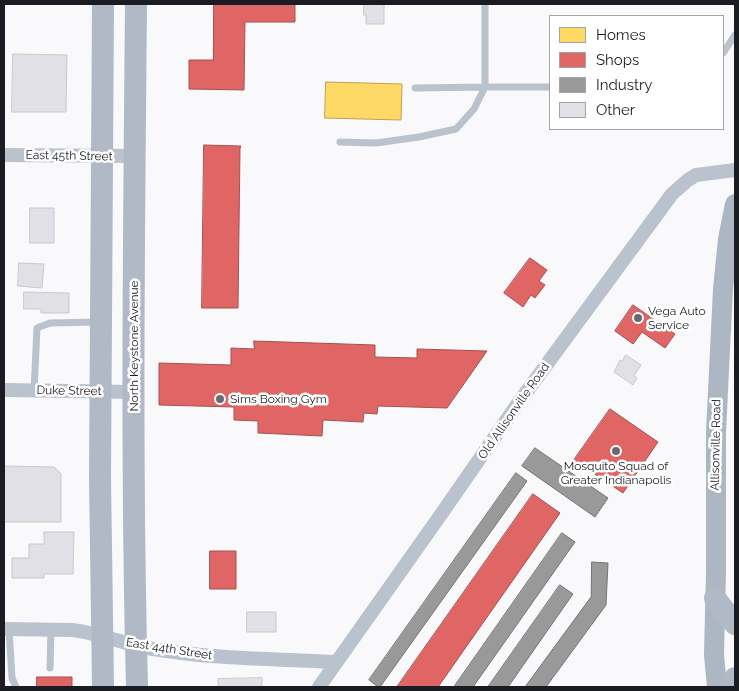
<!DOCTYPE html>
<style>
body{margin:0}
#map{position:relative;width:739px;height:691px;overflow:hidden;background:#f9f9fb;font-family:Raleway,sans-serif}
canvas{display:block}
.frame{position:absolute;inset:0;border:5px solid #1b1c23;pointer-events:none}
.legend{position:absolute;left:549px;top:15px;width:175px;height:115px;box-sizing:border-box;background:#fff;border:1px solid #a4a4a7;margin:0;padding:6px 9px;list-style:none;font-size:15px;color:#1b1c23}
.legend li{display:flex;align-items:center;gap:10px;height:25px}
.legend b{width:25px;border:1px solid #a4a4a7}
</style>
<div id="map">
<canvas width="739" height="691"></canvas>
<div class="frame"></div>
<ul class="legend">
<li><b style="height:14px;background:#ffd966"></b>Homes</li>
<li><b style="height:14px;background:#e06666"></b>Shops</li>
<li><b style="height:14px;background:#999"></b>Industry</li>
<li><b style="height:14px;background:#e2e0e7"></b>Other</li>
</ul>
</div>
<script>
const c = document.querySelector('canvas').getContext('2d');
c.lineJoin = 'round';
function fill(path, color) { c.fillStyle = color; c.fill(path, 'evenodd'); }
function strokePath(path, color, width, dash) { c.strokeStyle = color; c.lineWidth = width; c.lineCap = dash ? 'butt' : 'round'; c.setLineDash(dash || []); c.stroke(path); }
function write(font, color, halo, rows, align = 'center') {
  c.font = font + ' Raleway,sans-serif'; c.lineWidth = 5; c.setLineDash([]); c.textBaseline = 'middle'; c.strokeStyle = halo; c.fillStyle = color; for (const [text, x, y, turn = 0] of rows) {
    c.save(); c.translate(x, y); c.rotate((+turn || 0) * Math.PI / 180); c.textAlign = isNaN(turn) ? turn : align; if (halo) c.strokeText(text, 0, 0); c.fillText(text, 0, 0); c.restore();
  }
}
const homes = new Path2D(`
 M326,82L402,84L401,120L325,118Z`);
const shops = new Path2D(`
 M214,4H295V22H245L244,90L189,89V60H213Z
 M204,145L241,146L240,148L238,308H202Z
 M530,258L547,270L539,281L545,285L535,298L531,295L523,307L504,293Z
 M633,305L675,334L665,348L642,332L633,344L615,331Z
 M254,341L375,345V357L417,358V349L487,351L447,408L378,406L377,414L364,413L363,422L323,420L322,436L258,433V421L234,420V407L159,405V363L231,365V348L254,349Z
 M610,409L658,442L623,493L574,460Z
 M533,494L560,513L438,687H397Z
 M210,551H236V589H210Z
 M37,677H72V687H37Z`);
const industry = new Path2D(`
 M535,448L608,498L595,517L522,466Z
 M516,473L527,481L380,687H378L369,680Z
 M562,533L575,542L473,687H454Z
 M592,562L608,563L606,605L546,687H525L591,597Z
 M560,585L573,594L508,687H488Z`);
const building = new Path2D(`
 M364,4H384V24H366V15H364Z
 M13,54L67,55L66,112H12Z
 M30,208H54V243H30Z
 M19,263L44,264L42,288L18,286Z
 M24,292L69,293V313H41V309H24Z
 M626,355L641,365L634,376L637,378L633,385L614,372L620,360L622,361Z
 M4,466L54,467L61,474V522H4Z
 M44,532H74L73,574H44V578H12V558H29V544H44Z
 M247,612H276V632H247Z
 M262,678V687H218V679Z`);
const lane = new Path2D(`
 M485,4V87H550
 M723,53L735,35
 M340,142L376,143L419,137L456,129L474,109L485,87L415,88
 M34,391L37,328L50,323L98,322
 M9,629L12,678L16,687
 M50,668L51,629`);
const street = new Path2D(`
 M4,155L135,156
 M4,390L134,392
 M4,629L72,630C100,633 126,645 153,649C214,659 275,659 336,662
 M319,687L442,513L519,402L672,194L688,180L696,175L735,170`);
const secondary = new Path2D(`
 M717,687L714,655L716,572V432L723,289L728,239L735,204`);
const primary = new Path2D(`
 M136,4C134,232 131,460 137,687
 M715,598L735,624
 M103,687L100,477L103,4
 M729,687L735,678`);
const markers = [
 [638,318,5,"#69696f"],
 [220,399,5,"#69696f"],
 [616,451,5,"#69696f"]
];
const streetNames = [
 ["East 45th Street",69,156,1],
 ["North Keystone Avenue",134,346,-90],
 ["Duke Street",69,391,1],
 ["Old Allisonville Road",514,411,-55],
 ["Allisonville Road",716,445,-89],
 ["East 44th Street",169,649,9]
];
const poiNames = [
 ["Vega Auto",648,311],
 ["Service",648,325],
 ["Sims Boxing Gym",230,399],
 ["Mosquito Squad of",616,466,"center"],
 ["Greater Indianapolis",616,480,"center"]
];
fill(homes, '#ffd966');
strokePath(homes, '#bba052', 1);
fill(shops, '#e06666');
strokePath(shops, '#a55052', 1);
fill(industry, '#999');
strokePath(industry, '#737476', 1);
fill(building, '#e2e0e7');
strokePath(building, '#c9c8cc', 1);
strokePath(lane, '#bac2cd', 7);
strokePath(street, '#bac2cd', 14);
strokePath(secondary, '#adb7c4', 20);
strokePath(primary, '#b1b9c7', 22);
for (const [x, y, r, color] of markers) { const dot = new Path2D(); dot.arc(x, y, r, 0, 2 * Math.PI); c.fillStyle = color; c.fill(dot); strokePath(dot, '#fff', 2); }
write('12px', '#1b1c23', '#fff', streetNames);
write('12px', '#1b1c23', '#fff', poiNames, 'left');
</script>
